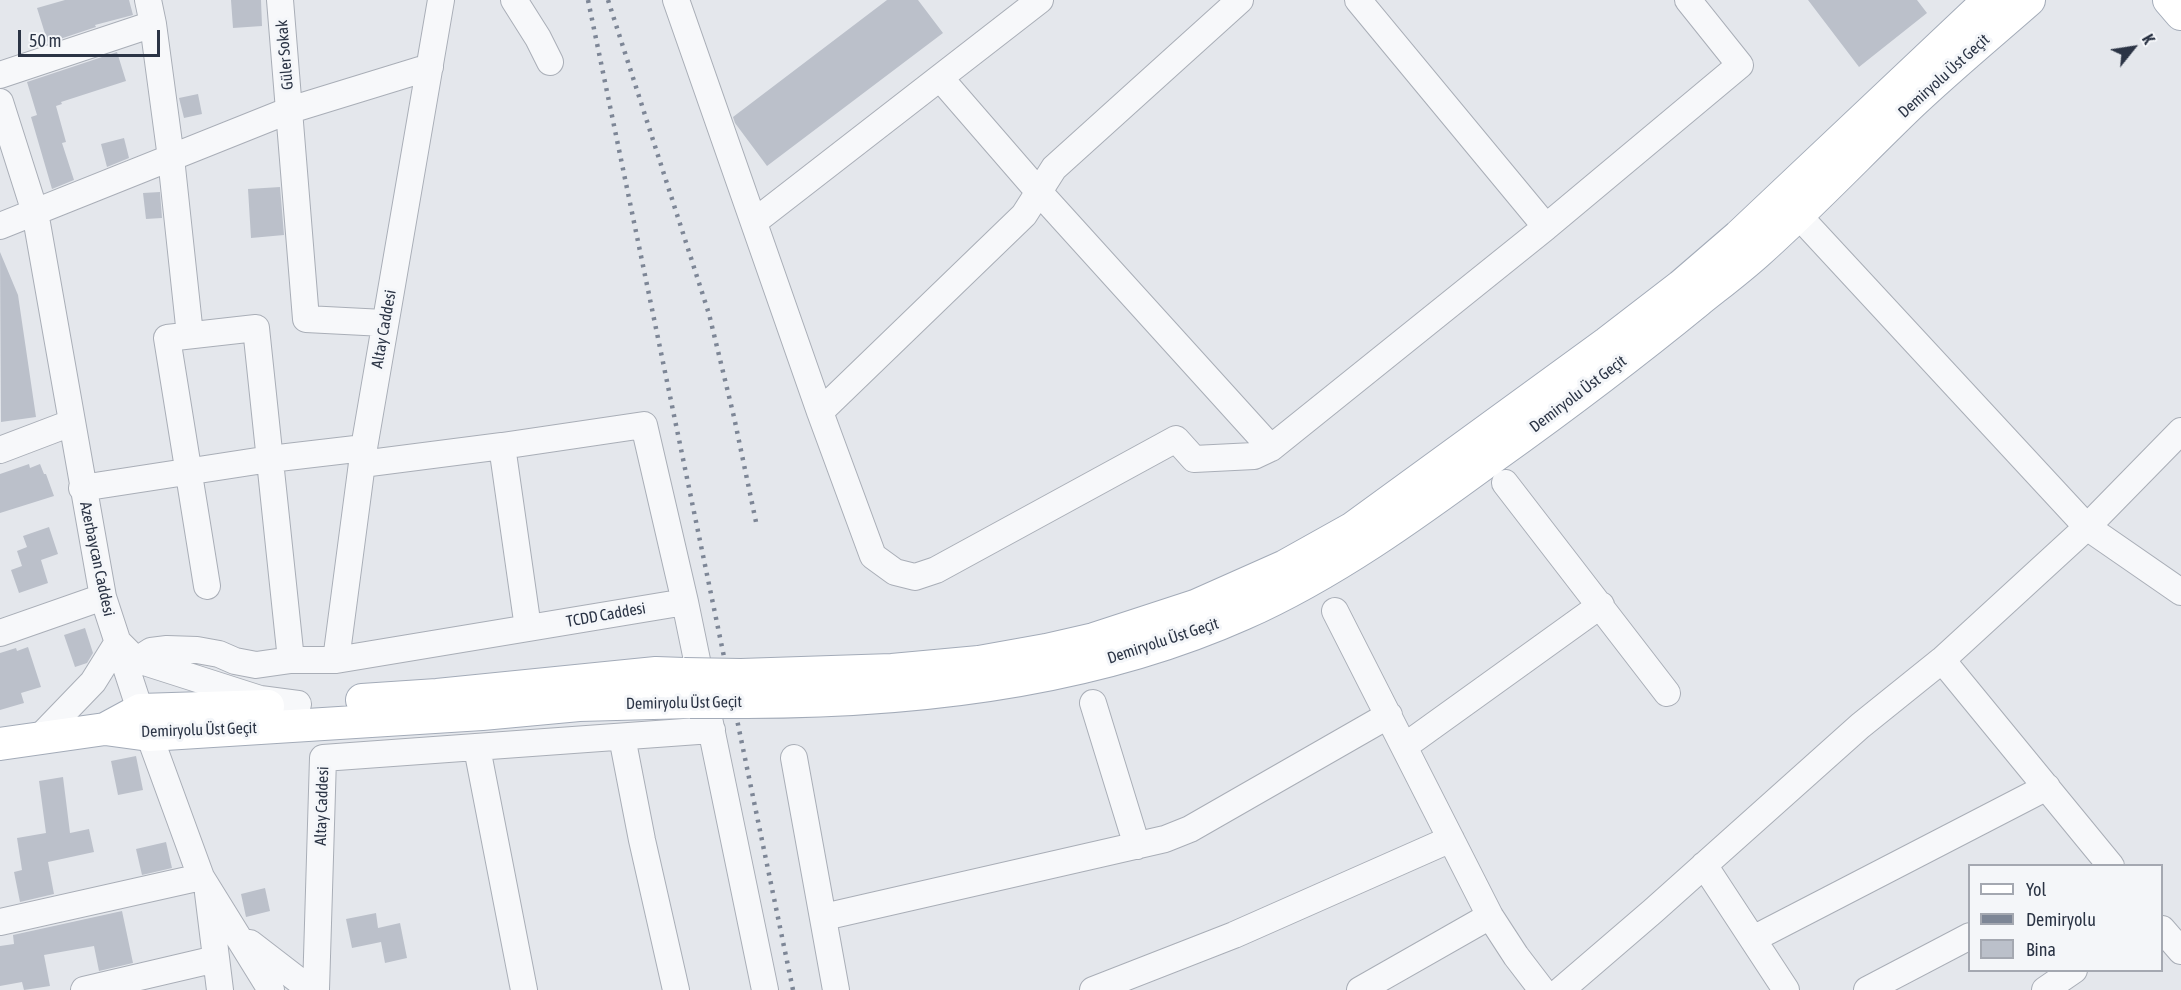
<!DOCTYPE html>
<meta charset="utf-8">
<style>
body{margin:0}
#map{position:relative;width:2181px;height:990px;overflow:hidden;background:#e4e7ec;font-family:"Asap Condensed",sans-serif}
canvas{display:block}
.legend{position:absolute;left:1968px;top:864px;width:195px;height:108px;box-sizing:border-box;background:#f4f6f9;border:2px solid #a4a8b1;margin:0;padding:8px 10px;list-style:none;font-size:18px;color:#2b3445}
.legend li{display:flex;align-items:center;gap:12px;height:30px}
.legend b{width:30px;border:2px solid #a4a8b1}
.north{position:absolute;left:2103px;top:18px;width:60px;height:60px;-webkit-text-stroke:4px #f4f6f9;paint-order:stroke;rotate:60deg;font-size:16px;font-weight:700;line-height:24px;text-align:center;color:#2b3445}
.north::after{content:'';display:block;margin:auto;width:21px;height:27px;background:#2b3445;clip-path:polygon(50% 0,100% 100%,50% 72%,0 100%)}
.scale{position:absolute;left:18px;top:30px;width:142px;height:27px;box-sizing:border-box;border:3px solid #2b3445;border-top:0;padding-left:8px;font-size:18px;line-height:21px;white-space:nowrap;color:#2b3445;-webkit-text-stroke:4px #f4f6f9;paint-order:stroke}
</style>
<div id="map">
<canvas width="2181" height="990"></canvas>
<ul class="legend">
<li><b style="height:8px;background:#fff"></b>Yol</li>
<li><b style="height:8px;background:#7d8696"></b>Demiryolu</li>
<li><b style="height:16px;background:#bbc0ca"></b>Bina</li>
</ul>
<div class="north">K</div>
<div class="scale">50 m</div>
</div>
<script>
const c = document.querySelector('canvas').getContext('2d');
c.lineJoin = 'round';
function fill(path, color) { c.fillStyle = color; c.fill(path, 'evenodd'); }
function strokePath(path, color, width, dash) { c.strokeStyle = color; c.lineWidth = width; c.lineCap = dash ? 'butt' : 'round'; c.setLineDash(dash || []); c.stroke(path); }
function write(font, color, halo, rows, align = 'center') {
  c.font = font + ' "Asap Condensed",sans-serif'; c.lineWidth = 6; c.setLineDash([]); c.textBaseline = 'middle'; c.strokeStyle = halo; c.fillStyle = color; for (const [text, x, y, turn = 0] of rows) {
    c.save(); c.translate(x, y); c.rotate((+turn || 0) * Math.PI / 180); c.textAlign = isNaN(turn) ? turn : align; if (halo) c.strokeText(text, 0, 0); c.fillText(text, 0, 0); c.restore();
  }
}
const building = new Path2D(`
 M65,0H129L133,15L95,25L96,27L48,43L37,8Z
 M231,0H261L262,26L233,28Z
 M887,0H918L943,33L767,166L735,123L733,117Z
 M1808,0H1917L1927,13L1859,67Z
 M117,52L126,81L61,102L62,104L56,106L66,142L62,143L74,180L52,189L31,117L37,115L27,82Z
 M198,94L202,114L184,118L179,98Z
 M124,138L129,158L107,167L101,144Z
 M280,187L284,235L251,238L248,189Z
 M160,192L162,218L146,219L143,193Z
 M0,252L18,295L36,417L1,422Z
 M29,464L30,468L40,464L44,474H46L54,496L0,513V474Z
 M49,527L58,554L41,560L48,583L19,593L11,570L22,566L17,551L27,547L23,536Z
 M85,628L93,653L87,663L75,667L64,635Z
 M28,647L41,687L21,693L24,703L0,710V653L16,648L17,651Z
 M136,756L143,790L118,795L111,761Z
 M63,777L70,833L89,829L94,852L48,862L54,894L20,902L14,872L22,870L17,838L46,833L39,781Z
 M166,842L172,868L142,875L136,849Z
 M265,888L270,911L246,917L241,894Z
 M122,911L133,963L99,971L94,946L44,955L50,986L24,990L22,982L0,986V946L14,944L13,935Z
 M376,913L378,928L400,923L407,958L385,963L381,942L352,948L346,919Z`);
const minor = new Path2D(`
 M148,0L153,24L171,158L190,335
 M280,0L306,319L384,323
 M514,0L538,38L550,62
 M676,0L820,412L873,556L895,572L915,577L936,570L1176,439L1194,459L1254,456L1271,448L1546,227
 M1358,0L1546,227L1740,65L1688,0
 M0,75L153,24
 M941,79L1039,192L1271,448
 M0,102L35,212L103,597L140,710L201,877L271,990
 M1797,214L2087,527L2181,592
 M754,222L1040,0
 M0,226L290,110L430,67
 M820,412L1024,215L1054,168L1240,0
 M502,446L644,425L685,602
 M0,450L71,423
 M362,464L502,446L528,628
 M1505,483L1667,693
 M82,488L270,459L364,448
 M207,586L167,338L256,328L291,660
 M1335,611L1490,916L1516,956L1542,990
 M0,633L103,597
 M137,660L151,651L167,649L197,650L219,654L235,661L256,665L291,660H336L685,602L765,990
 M336,660L364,448L441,0
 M1942,660L2111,866
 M1093,703L1137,846
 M622,737L642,840L676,990
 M39,738L93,682L118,642L135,659L260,699L298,704
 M1405,746L1601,605
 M477,748L524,990
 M794,758L836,990
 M1704,865L1786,990
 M208,893L220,990
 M824,917L1165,839L1190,829L1389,715
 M0,922L201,877
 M2162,929L2181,951
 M1753,939L2047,787
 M250,943L311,990
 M84,990L216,959
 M316,990L323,758L712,730
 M1093,990L1234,935L1451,839
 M1360,990L1490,916
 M1561,990L1653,911L1860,726L1942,660L2087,527L2181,431
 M1867,990L1970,936
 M2045,990L2074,970`);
const major = new Path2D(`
 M2169,0L2181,14
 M741,675L892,670L979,662L1046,650L1094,639L1195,606L1285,566L1353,528L1607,343L1681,286L1739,236L1989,0
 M362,700L437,695L656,673L684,674
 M746,702C911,702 1091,682 1243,614C1333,574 1414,515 1493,457C1563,407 1632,355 1698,301C1718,285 1738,270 1757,253C1810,206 1859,154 1910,105C1948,69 1989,35 2029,0
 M105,729L140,710L268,706
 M0,744L105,729L149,735L482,714L579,705L690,702`);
const rail = new Path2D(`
 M588,0L793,990
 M608,0L709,314L734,417L756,522`);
const majorBridge = new Path2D(`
 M684,674L741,675
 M690,702H746`);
const streetNames = [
 ["Güler Sokak",285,55,-95],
 ["Demiryolu Üst Geçit",1944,76,-42],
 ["Altay Caddesi",384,329,-80],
 ["Demiryolu Üst Geçit",1578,394,-37],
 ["Azerbaycan Caddesi",97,559,78],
 ["TCDD Caddesi",606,615,-10],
 ["Demiryolu Üst Geçit",1163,641,-18],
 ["Demiryolu Üst Geçit",684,703,-1],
 ["Demiryolu Üst Geçit",199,730,-2],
 ["Altay Caddesi",322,806,-88]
];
fill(building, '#bbc0ca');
strokePath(minor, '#a9aeb7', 28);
strokePath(major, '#a3abb8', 34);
strokePath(minor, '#f7f8fa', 26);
strokePath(major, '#fff', 32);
strokePath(rail, '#7d8696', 4.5, [3, 6]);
strokePath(majorBridge, '#a3abb8', 34, []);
strokePath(majorBridge, '#fff', 32);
write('16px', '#2b3445', '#f4f6f9', streetNames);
</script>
